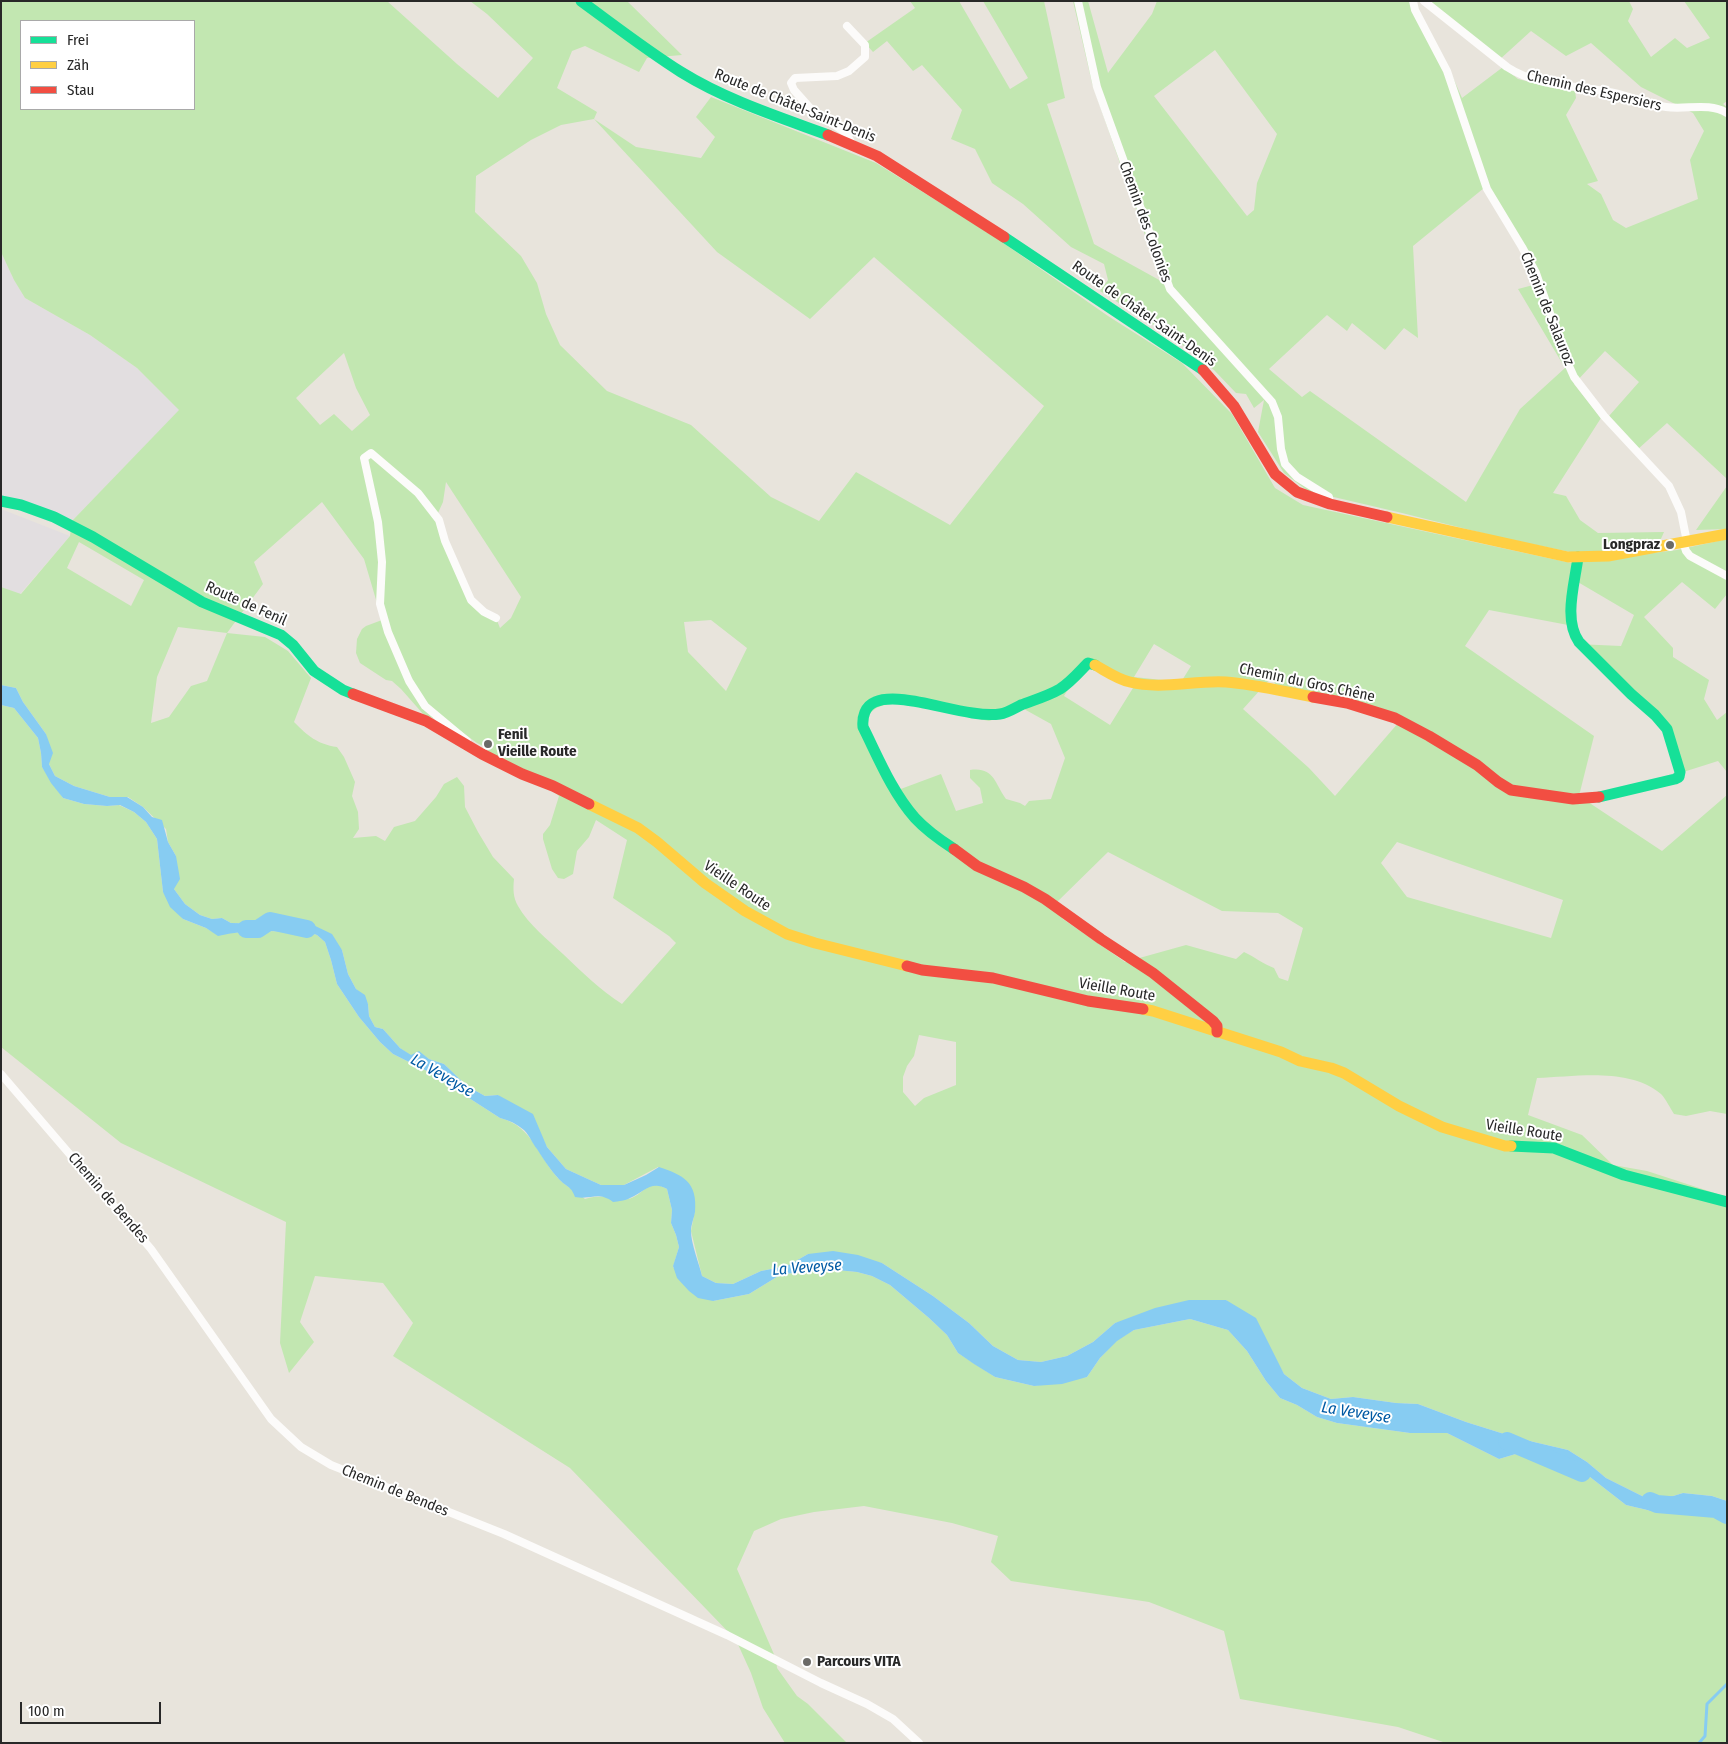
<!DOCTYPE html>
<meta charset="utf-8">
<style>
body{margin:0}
#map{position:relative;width:1728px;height:1744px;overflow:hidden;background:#e8e4dc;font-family:"Fira Sans Condensed",sans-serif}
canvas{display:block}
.frame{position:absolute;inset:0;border:2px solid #282828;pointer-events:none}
.legend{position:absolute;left:20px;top:20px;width:175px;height:90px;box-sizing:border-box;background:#fff;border:1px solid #a9a9a9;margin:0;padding:6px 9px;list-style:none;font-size:15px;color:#282828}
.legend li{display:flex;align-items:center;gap:10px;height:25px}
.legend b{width:25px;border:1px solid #a9a9a9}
.scale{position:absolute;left:20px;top:1702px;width:141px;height:22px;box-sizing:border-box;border:2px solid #282828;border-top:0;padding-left:6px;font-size:15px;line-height:18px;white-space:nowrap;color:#282828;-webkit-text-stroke:4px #fff;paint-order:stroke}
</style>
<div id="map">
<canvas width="1728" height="1744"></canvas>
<div class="frame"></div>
<ul class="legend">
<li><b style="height:6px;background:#16e098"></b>Frei</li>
<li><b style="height:6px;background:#ffcf43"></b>Zäh</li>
<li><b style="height:6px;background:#f24e42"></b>Stau</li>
</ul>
<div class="scale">100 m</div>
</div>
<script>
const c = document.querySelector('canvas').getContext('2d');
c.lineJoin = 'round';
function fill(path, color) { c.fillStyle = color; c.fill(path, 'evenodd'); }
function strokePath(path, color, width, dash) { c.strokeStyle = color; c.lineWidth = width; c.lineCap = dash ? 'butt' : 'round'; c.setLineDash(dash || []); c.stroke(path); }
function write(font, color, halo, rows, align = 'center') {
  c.font = font + ' "Fira Sans Condensed",sans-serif'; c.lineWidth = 4; c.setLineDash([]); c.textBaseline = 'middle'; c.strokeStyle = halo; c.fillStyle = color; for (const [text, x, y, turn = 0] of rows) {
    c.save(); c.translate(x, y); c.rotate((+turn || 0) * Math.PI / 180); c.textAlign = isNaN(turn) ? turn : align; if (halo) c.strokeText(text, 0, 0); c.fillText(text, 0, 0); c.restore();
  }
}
const industrial = new Path2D(`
 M1,252L14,280L25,298L90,335L137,368L180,410L72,521L1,500Z
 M1,509L70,536L20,594L1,587Z`);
const green = new Path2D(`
 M1,1H387L457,64L498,98L533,58L487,14L470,1H627L682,55L647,58L639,72L585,46L572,51L557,88L597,112L594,119L636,147L701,158L715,137L696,117L711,97L876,163L992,235L1108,316L1182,363L1232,414L1275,488L1303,505L1571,563L1677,550L1727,539V594L1715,609L1682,582L1644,617L1673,648V657L1709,680L1704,699L1717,720L1727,712V772L1718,761L1677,774L1665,729L1577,644L1621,646L1634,615L1571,578L1568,625L1489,610L1465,646L1594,736L1579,796L1662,851L1727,795V1114L1710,1111L1686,1116L1674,1114C1670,1108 1666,1099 1661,1094C1628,1067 1576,1077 1537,1078L1528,1115L1582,1135L1613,1165L1647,1171L1727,1197V1501L1712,1496L1683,1493L1660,1500L1644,1497L1606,1478L1587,1462L1568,1450L1517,1438L1466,1422L1418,1404L1396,1403L1353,1397L1331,1399L1302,1388L1284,1374L1271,1352L1226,1300L1115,1323L1093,1342L1067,1356L1041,1362L1018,1360L993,1346L969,1323L933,1296L882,1263L808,1254L787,1266L761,1271L733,1284L716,1283L702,1276L691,1231L695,1210L658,1167L624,1185H601L566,1169L547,1147L541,1136L498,1095L485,1096L467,1086L444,1064L429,1059L419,1052L411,1056L400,1048L383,1029L375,1027L369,1016L368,1004L356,989L348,974L342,950L309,923L287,924L231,923L222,918L212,919L200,915L185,904L174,889L176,856L168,842L166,829L143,807L128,797H110L74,786L55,776L49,764L46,734L23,702L16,688L1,685V587L21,594L70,536L72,521L179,410L137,368L90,335L25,298L14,280L1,252ZM21,21H194V109H21ZM594,119L717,252L810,319L874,257L1044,406L950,525L856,472L819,521L771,497L691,425L607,391L560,345L546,314L537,283L521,256L475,212L476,176L531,140L561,125ZM344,353L356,388L370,415L352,431L334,414L320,425L296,398ZM446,482L521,597L511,618L500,628L496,618L471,600L438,513L443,502ZM322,502L364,559L382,620L366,626L362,629L357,639L356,653L360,663L386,680L392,681L401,689L424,715L451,724L477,743L483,746L491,754L537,779L559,796L550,825L543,834V839L552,869L558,878L564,879L573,874L577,851L589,837L596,820L627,840L613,898L669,936L676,943L622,1004C600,990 582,972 563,954C547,939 529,925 518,906C513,897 513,889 514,879L493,857L478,832L465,807L464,786L457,777L444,784L436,797L415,821L394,827L385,841L376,836L353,838L359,829L358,812L352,796L355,782L344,757L337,747C317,744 308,736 294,722L311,678L288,651L265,637L227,633L263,584L254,562ZM79,542L144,580L131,606L67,568ZM711,620L747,648L726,691L688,652L684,622ZM178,627L227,633L207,681L191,686L169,717L151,723L157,677ZM1154,644L1191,666L1181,682L1134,677ZM1087,659L1133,688L1110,725L1064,696ZM1270,679L1290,697L1345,703L1399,722L1335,796L1309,768L1243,709ZM888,704H904L989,721L1024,709L1051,724L1065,758L1051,799L1029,801L1025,806L1020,803L1006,799C994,782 994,767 970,770V778L980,788L983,803L956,811L941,774L898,790L866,722C870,710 876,707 888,704ZM1397,842L1563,900L1551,938L1407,897L1381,863ZM1108,852L1222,911L1278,913L1303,928L1288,981L1279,978L1274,968C1263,964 1255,957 1244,952L1236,959L1186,945L1125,962L1063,919L1056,903ZM919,1035L956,1042V1085L924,1098L915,1106L903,1092V1077L907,1066L914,1056Z
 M910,1H959L1010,89L1028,78L983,1H1044L1065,98L1047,104L1094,244L1161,281L1092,83L1073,1H1088L1108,73L1152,14L1157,1H1417L1416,2L1425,31L1451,73L1462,98L1503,67L1518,79L1542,85L1575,91L1576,98L1566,115L1598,181L1587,184L1601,194L1613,220L1626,228L1698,199L1690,160L1704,131L1693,113L1641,87L1591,43L1566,56L1531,31L1498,61L1427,1H1629L1633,9L1628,21L1651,57L1675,38L1687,48L1710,38L1684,1H1727V101L1723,104L1727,107V479L1667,423L1637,450L1609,416L1639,382L1605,351L1574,384L1601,418L1553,493L1566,496L1580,520L1598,533L1664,532L1660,541L1603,553L1570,552L1498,537L1402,513L1308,491L1284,473L1258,432L1264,400L1254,408L1246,394L1236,393L1214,370L1174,338L1100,291L1108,280L1104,264L1071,247L1023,204L992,183L975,149L951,139L962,110L922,65L913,71L887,41L873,52L865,43L915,8ZM1215,50L1277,134L1257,183L1254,210L1247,216L1154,96ZM1484,188L1521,241L1537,284L1518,289L1565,368L1520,409L1466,502L1310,391L1302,397L1269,369L1327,315L1347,331L1352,323L1385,350L1404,328L1418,338L1413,246Z
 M1727,486V529L1696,530Z
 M1,705L14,708L38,738L41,753L42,767L63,798L84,804L107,806L119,805L134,812L146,822L157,839L163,892L183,919L206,928L218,935C249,929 279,931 311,933L317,935L325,942L331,960L337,984L359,1017L380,1042L393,1054L427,1071L500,1118C534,1126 539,1161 562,1182C569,1188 578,1193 585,1199C596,1196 605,1196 616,1198C619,1198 625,1200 628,1199C644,1196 647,1177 667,1189L672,1210L671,1223L676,1235L679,1247L673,1267L713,1301L749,1294L780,1275L812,1270H837L857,1272L872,1276L890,1285L929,1318L947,1335L958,1353L995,1377L1034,1386L1087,1377L1100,1358L1117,1340L1134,1330L1190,1319L1228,1330L1247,1351L1266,1381L1280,1398L1297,1405L1317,1417L1337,1423L1410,1433H1447L1499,1459L1529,1450L1561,1463L1564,1469L1590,1477L1626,1505L1660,1513L1672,1506L1716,1509L1727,1517V1743H1446L1398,1727L1240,1699L1224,1631L1149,1602L1011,1581L991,1562L998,1536L952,1523L864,1506L814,1512L781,1519L754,1531L737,1569L776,1659L777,1668L797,1696L808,1704L847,1743H785L763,1708L751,1673L736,1640L570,1468L393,1356L413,1323L383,1283L315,1276L300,1322L314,1342L289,1373L280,1343L286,1222L121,1143L1,1047Z`);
const water = new Path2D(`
 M1,685L16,688L23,702L46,734L53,753L49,764L55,776L74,786L110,797H127L143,807L152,817L162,820L168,842L176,856L180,879L174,889L185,904L200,915L212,919L222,918L231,923L287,924L309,923L332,934L342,950L348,974L356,989L365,995L368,1004L369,1016L375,1027L383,1029L400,1048L411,1055L419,1051L429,1059L444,1064L467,1086L485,1096L498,1095L533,1114L547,1147L566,1169L601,1185H624L646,1175L659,1167C683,1175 698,1182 695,1212C694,1218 691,1225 691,1231C691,1244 699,1263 702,1276L716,1283L733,1284L761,1271L787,1266L808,1254L833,1251L858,1255L882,1263L933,1296L969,1323L993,1346L1018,1360L1041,1362L1067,1356L1093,1342L1115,1323L1155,1308L1189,1300H1226L1256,1318L1284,1374L1302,1388L1331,1399L1353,1397L1396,1403L1418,1404L1466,1422L1517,1438L1568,1450L1587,1462L1606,1478L1644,1497L1660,1500L1683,1493L1712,1496L1727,1501V1517L1716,1509L1672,1506L1660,1513L1626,1505L1590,1477L1564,1469L1560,1463L1529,1450L1499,1459L1447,1433H1410L1337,1423L1317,1417L1297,1405L1280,1398L1266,1381L1247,1351L1228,1330L1190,1319L1134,1330L1117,1341L1100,1358L1087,1377L1062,1384L1034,1386L995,1377L974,1364L958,1353L947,1335L929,1318L890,1285L872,1276L857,1272L837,1270H812L780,1275L749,1294L713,1301L698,1298L689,1291L677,1278L673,1266L679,1247L676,1235L671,1223L672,1210L667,1189C651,1180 644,1192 630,1198C625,1201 619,1201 613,1202C598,1191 592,1200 575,1197C572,1189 570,1188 563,1183C553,1174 544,1160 537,1149C532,1143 530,1136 524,1130C517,1124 509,1120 500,1118L427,1071L393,1054L380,1042L359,1017L337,984L331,960L325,942L317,935L311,933C279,931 249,929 218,936L206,928L183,919L170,907L163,892L157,839L146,822L134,812L120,805L107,806L84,804L63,798L51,783L42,767L41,753L38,738L14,708L1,705Z`);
const stream = new Path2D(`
 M1699,1743L1705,1736L1707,1704L1727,1684`);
const river = new Path2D(`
 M246,929H258L270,921L307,929
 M1507,1441L1582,1473
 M1650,1501L1657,1504L1716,1509L1727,1515`);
const street = new Path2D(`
 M1078,1L1097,87L1170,289L1272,402L1278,417L1281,449L1285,464L1297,477L1329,497L1330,504
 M1413,1L1415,10L1447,71L1487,189L1522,247L1536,273L1566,359L1574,377L1604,416L1669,486L1681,512L1687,542
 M1424,1L1507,67C1539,88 1579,85 1614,93C1632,97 1649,105 1666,107C1686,110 1709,102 1727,113
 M847,26L865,45V57L849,71L837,76L795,78L791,83L794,90L810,108L846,133L852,144
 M1683,542L1686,551L1690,556L1727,576
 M467,741L425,706L409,681L388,632L380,604L382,562L378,522L364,458L371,453L418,493L439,520L445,541L471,600L484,612L496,618
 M1,1074L151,1249L271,1419L301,1447L331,1465L504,1534L727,1635L821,1683L867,1704L893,1719L919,1743`);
const fast = new Path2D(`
 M581,1C614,25 646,50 681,72C726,100 779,117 828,135
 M1004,237L1203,370
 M1,501L21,505L54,517L93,537L202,602L281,635L293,645L314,671L343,690L353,694
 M1578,557C1575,583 1563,619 1579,642L1631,694L1655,715L1667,729L1680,772L1679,777L1675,779L1599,797
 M954,849C940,840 926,830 915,818C892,792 878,757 863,727C862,717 865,706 875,702C903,690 965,719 1000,714C1007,713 1015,708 1021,705C1034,700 1048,696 1060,689C1071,682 1079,672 1088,663L1095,665
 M1511,1146L1554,1148L1624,1175L1727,1202`);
const slow = new Path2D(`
 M1387,517L1568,557L1608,556L1727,534
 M1095,665C1106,671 1117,679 1130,682C1161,690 1194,680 1226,682C1253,684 1286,692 1313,697
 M589,804L638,828L657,842L705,883L745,911L787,934L815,943L907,966
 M1143,1009L1153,1011L1281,1052L1300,1061L1331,1068L1344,1073L1399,1106L1442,1127L1505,1146H1511`);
const jam = new Path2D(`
 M828,135L877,156L1004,237
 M1203,370L1234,406L1275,474L1297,492L1330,504L1387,517
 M353,694L426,721L482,754L522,774L553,786L589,804
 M1313,697L1347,703L1395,718L1429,736L1477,765L1498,782L1511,790L1573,799L1599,797
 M954,849L977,866L1024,887L1045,899L1101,939L1153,973L1213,1021L1217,1026V1032
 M907,966L922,970L993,978L1088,1001L1143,1009`);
const markers = [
 [1670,545,5,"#6b6a67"],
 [488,744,5,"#6b6a67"],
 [807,1662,5,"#6b6a67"]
];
const streetNames = [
 ["Chemin des Espersiers",1594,91,13],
 ["Route de Châtel-Saint-Denis",795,106,22],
 ["Chemin des Colonies",1145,222,70],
 ["Chemin de Salauroz",1547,309,68],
 ["Route de Châtel-Saint-Denis",1144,314,35],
 ["Route de Fenil",246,604,24],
 ["Chemin du Gros Chêne",1307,683,12],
 ["Vieille Route",737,886,34],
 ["Vieille Route",1117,990,10],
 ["Vieille Route",1524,1131,9],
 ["Chemin de Bendes",108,1198,49],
 ["Chemin de Bendes",395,1491,22]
];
const poiNames = [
 ["Longpraz",1660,545,"right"],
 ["Fenil",498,735],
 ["Vieille Route",498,752],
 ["Parcours VITA",817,1662]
];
const waterNames = [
 ["La Veveyse",442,1076,30],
 ["La Veveyse",807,1268,-4],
 ["La Veveyse",1356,1413,9]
];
fill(industrial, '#e2dee0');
fill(green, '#c2e7b1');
fill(water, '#87ccf2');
strokePath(stream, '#87ccf2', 3);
strokePath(river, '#87ccf2', 18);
strokePath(street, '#fcfbfa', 8);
strokePath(fast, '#16e098', 11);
strokePath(slow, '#ffcf43', 11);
strokePath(jam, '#f24e42', 11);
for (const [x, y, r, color] of markers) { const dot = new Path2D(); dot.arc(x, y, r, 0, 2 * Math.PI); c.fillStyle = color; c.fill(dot); strokePath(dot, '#fff', 2); }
write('15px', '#282828', '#fff', streetNames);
write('bold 15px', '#282828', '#fff', poiNames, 'left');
write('italic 16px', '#005aa4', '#fff', waterNames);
</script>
